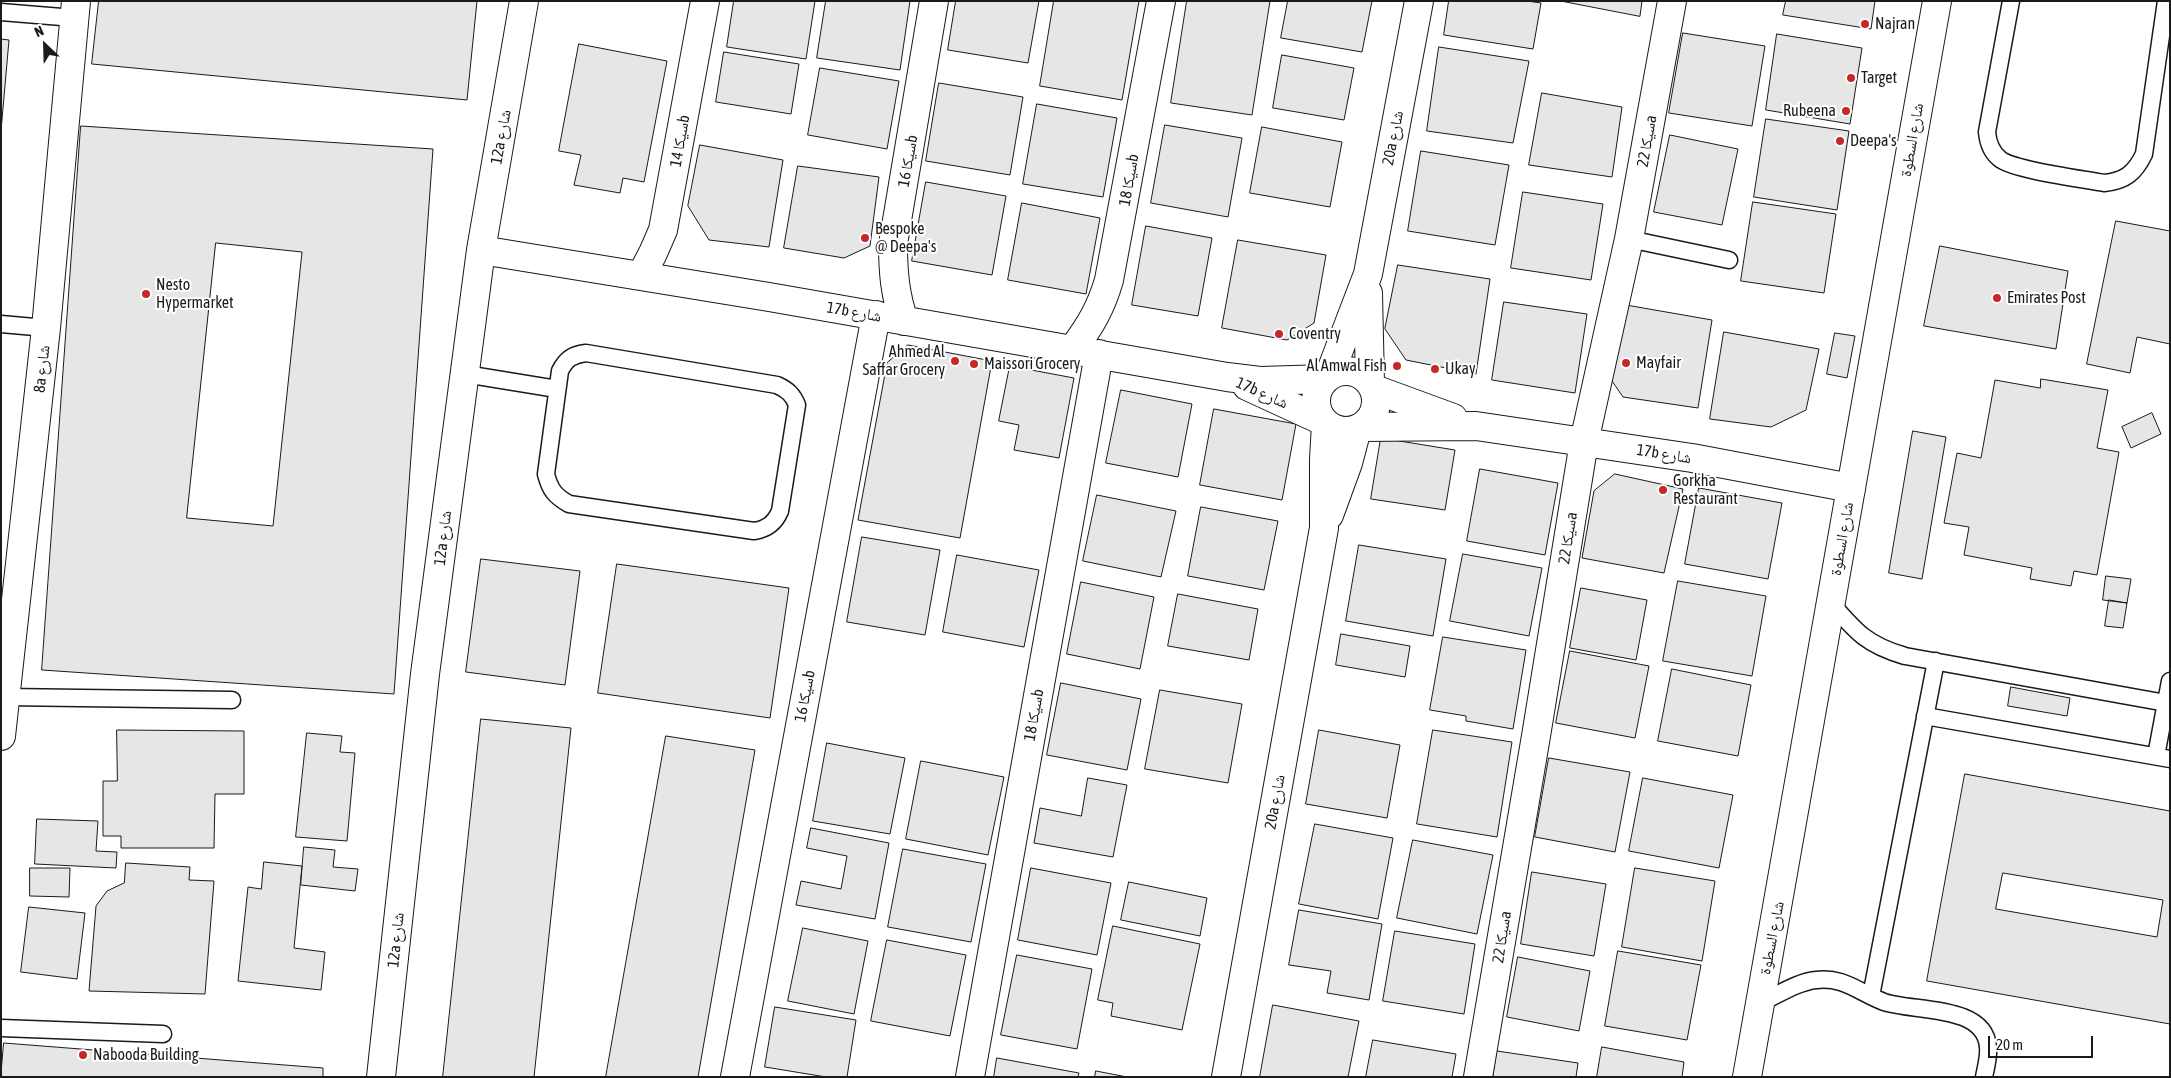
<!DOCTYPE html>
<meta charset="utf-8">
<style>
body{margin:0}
#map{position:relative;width:2171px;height:1078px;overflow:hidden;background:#fff;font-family:"Asap Condensed",sans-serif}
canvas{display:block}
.frame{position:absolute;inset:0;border:2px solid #1a1a1a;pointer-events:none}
.north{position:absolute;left:20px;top:20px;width:50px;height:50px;-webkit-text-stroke:4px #fff;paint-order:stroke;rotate:336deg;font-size:14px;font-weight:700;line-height:20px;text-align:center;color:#1a1a1a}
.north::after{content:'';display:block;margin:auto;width:18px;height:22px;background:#1a1a1a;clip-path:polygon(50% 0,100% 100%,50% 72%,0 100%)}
.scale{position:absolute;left:1988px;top:1036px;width:105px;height:22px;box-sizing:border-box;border:2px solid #1a1a1a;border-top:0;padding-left:6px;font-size:15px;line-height:18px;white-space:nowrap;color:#1a1a1a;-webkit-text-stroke:4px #fff;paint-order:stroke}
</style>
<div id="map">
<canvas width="2171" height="1078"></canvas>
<div class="frame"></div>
<div class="north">N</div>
<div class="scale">20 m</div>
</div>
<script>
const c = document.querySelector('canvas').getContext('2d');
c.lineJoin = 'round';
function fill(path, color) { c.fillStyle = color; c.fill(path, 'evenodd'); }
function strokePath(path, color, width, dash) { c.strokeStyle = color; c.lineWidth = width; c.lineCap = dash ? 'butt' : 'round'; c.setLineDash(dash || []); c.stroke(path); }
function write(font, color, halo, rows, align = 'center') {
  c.font = font + ' "Asap Condensed","Noto Naskh Arabic",sans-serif'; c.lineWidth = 4; c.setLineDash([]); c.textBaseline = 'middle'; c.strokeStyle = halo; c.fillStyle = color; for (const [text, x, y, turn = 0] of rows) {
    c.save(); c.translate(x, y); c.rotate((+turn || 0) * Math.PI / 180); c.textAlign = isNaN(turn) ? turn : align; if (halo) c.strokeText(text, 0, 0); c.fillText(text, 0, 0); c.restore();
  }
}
const building = new Path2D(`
 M99,1H477L467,100L92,64Z
 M734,1H815L806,59L727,47Z
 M826,1H910L900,70L817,58Z
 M956,1H1039L1028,63L948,50Z
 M1054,1H1139L1122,100L1040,86Z
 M1187,1H1270L1252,115L1171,103Z
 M1288,1H1372L1362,52L1281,38Z
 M1449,1H1527L1541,3L1533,49L1444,35Z
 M1561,1H1642L1640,16Z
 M1786,1H1875L1871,29L1783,15Z
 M1683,33L1765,46L1752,126L1669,113Z
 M1777,34L1862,48L1850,124L1766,110Z
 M1,39L9,40L1,131Z
 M579,44L667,61L644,182L623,178L620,193L574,185L581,155L559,151Z
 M1439,47L1529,61L1513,143L1427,131Z
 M724,52L799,64L791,114L716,102Z
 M1282,55L1354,68L1344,120L1273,108Z
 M820,68L899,81L887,149L808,135Z
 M939,83L1023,97L1010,175L926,161Z
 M1542,93L1622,107L1612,177L1529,165Z
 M1037,104L1117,118L1103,197L1023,184Z
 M1766,119L1849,131L1837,210L1754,197Z
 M1165,125L1242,138L1228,217L1151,203Z
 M81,126L433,149L394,694L42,670ZM216,243L302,252L273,526L187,518Z
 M1262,127L1342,142L1330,207L1250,193Z
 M1670,135L1738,149L1722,225L1654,212Z
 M700,145L783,160L769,247L709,240L688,206Z
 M1421,151L1509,165L1495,245L1408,231Z
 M798,166L879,177L870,246L844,258L784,248Z
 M926,182L1006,196L992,275L912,261Z
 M1523,192L1603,204L1591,280L1511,268Z
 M1753,202L1836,214L1824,293L1741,281Z
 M1022,203L1100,218L1086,294L1008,280Z
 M2116,221L2170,231V344L2137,337L2130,373L2087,364Z
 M1146,226L1212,238L1198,316L1132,305Z
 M1238,240L1326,255L1314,323L1287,340L1222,328Z
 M1940,246L2068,271L2056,349L1924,326Z
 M1398,265L1490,279L1476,374L1406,360L1385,329Z
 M1504,302L1587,314L1575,393L1492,380Z
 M1626,305L1712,320L1698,408L1623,397L1612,381Z
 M1724,332L1819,349L1806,410L1771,427L1710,419Z
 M1835,333L1855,336L1847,378L1827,374Z
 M908,345L992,361L960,538L858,520L887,363Z
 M1010,366L1074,378L1059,458L1014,450L1019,425L999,421Z
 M2041,379L2108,390L2097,448L2119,452L2097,575L2074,571L2071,586L2030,579L2032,568L1964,555L1969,527L1944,523L1957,453L1981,458L1995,380L2040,388Z
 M1121,390L1192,404L1178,477L1106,463Z
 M1214,409L1296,424L1282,500L1200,485Z
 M2152,413L2161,434L2131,448L2122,427Z
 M1913,431L1946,437L1922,579L1889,573Z
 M1381,438L1455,450L1445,510L1371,499Z
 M1480,469L1558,483L1545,555L1467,541Z
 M1615,474L1683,489L1664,573L1582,558L1594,491Z
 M1699,488L1782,503L1768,579L1685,564Z
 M1097,495L1176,511L1161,577L1083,561Z
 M1201,507L1278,521L1264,590L1188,576Z
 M862,537L940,550L925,635L847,622Z
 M1359,545L1446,559L1433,636L1346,621Z
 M1463,554L1542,568L1529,636L1450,621Z
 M957,555L1039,570L1024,647L943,632Z
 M481,559L580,571L565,685L466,672Z
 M617,564L789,588L770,718L598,693Z
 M2106,576L2131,579L2127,603L2103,600Z
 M1678,581L1766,596L1752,676L1663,661Z
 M1081,582L1154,597L1140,669L1067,654Z
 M1581,588L1647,600L1636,660L1570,648Z
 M1178,594L1258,609L1249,660L1168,646Z
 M2109,600L2127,603L2123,628L2105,626Z
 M1341,634L1410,646L1405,677L1336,665Z
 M1443,637L1526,650L1513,729L1466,721V716L1430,710Z
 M1570,651L1649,666L1635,738L1556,723Z
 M1672,669L1751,685L1738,756L1658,741Z
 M1061,683L1141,699L1127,770L1047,755Z
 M2011,687L2070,698L2067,716L2008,706Z
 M1160,690L1242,704L1228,783L1145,769Z
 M481,719L571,728L534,1077H443Z
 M117,730L244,731V794H215L214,848H121V836H103V781H117Z
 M1319,730L1400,745L1387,818L1306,804Z
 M1433,730L1512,742L1497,837L1417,824Z
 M307,733L342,736L340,752L355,753L347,841L296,837Z
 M666,736L755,750L698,1077H606Z
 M827,743L905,758L890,834L813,821Z
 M1549,758L1630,772L1615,852L1535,837Z
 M921,761L1004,777L988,855L906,839Z
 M1965,774L2170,811V1024L1927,981ZM2003,873L2163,900L2157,937L1996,909Z
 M1088,778L1127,785L1113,857L1034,843L1040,808L1081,816Z
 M1643,778L1733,795L1719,868L1629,851Z
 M37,819L98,821L96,851L117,852L116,868L35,864Z
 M1315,824L1393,838L1378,919L1299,904Z
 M811,828L889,843L875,919L796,905L801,881L841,889L847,856L807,848Z
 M1413,840L1493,855L1477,934L1397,918Z
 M304,847L335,850L333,867L358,869L355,891L301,885Z
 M903,849L986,864L971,942L888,927Z
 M264,862L302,866L294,948L325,952L321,990L238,981L248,887L261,889Z
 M126,863L190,867L189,880L214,881L205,994L89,991L96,906L107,891L124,883Z
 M30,868H70L69,897L30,896Z
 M1031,868L1111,883L1097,955L1018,940Z
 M1635,868L1715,881L1702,961L1622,947Z
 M1532,872L1606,884L1594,956L1521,944Z
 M1129,882L1207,898L1200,936L1121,920Z
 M29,907L85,913L77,979L21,972Z
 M1299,910L1382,924L1369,1000L1327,993L1331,971L1289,965Z
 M1113,926L1200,944L1182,1030L1111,1016L1113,1003L1098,1000Z
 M803,928L868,941L854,1014L788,1001Z
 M1395,931L1475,944L1464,1014L1383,1001Z
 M887,940L966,955L950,1036L871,1021Z
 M1618,951L1701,965L1687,1040L1605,1026Z
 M1017,955L1092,969L1077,1049L1001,1035Z
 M1518,957L1590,971L1579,1031L1507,1017Z
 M1273,1005L1359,1021L1348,1077H1260Z
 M775,1007L856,1020L847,1077H826L765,1067Z
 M1373,1040L1456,1054L1452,1077H1366Z
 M4,1043L323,1068V1077H1Z
 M1602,1047L1684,1062L1682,1077H1597Z
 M1497,1051L1578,1063L1576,1077H1493Z
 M997,1058L1079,1073L1078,1077H994Z
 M1096,1071L1127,1077H1095Z`);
const lane = new Path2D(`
 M2011,1L1987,132C1988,143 1991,152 2000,159C2013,170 2083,179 2104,183C2125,181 2135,173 2144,154L2166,1
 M1,12L74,18
 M1629,239L1729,260
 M1,324L46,328
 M586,353L777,385C788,390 793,395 797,405L780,511C775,523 767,529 754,531L569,504C555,496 550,490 546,474L560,371C566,359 572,355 586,353Z
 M465,374L557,389
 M1831,603C1856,632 1867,645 1905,656L2166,703
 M5,697L232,700
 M1925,716L2170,759
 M2156,756L2170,681
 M1871,996L1936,661
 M1760,1003C1778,995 1797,982 1816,980C1843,976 1860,993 1884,1002C1913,1012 1985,1004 1988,1047C1989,1057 1986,1067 1984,1077
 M1,1028L163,1034`);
const street = new Path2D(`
 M481,250L769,297L1227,377L1260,381L1326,379
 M641,276L653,253L663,230L705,1
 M1368,293L1370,383
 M904,321C895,295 893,272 893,244L934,1
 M1073,349C1090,326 1101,308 1109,280L1161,1
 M1316 401a30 30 0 1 1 60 0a30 30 0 1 1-60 0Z
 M1329,376L1368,274L1419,1
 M1247,386L1323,421
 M1374,389L1453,418
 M1362,427L1476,426L1692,458L1851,488
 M1329,515L1348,463L1357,429
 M1,736L46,328L76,1
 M381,1077L425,674L481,250L524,1
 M735,1077L876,315
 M970,1077L1099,354
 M1226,1077L1324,528V459L1326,424
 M1478,1077L1536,736L1584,442L1629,239L1672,1`);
const secondary = new Path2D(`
 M1747,1077L1937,1`);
const markers = [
 [1865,24,5,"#c62828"],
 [1851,78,5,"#c62828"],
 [1846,111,5,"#c62828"],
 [1840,141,5,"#c62828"],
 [865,238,5,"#c62828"],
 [146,294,5,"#c62828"],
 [1997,298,5,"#c62828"],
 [1279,334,5,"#c62828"],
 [955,361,5,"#c62828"],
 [1626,363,5,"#c62828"],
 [974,364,5,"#c62828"],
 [1397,366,5,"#c62828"],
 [1435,369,5,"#c62828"],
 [1663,490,5,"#c62828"],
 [83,1055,5,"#c62828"]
];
const poiNames = [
 ["Najran",1875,24],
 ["Target",1861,78],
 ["Rubeena",1836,111,"right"],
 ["Deepa's",1850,141],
 ["Bespoke",875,229],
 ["@ Deepa's",875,247],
 ["Nesto",156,285],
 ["Hypermarket",156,303],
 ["Emirates Post",2007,298],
 ["Coventry",1289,334],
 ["Ahmed Al",945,352,"right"],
 ["Saffar Grocery",945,370,"right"],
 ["Mayfair",1636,363],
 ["Maissori Grocery",984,364],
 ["Al Amwal Fish",1387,366,"right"],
 ["Ukay",1445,369],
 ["Gorkha",1673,481],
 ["Restaurant",1673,499],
 ["Nabooda Building",93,1055]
];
const streetNames = [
 ["12a شارع",501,137,-80],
 ["20a شارع",1393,138,-79],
 ["شارع السطوة",1912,140,-80],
 ["سيكا 14b",680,141,-80],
 ["سيكا 22a",1647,141,-80],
 ["سيكا 16b",908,161,-80],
 ["سيكا 18b",1129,180,-80],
 ["17b شارع",854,312,10],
 ["8a شارع",42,369,-84],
 ["17b شارع",1262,393,24],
 ["17b شارع",1664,454,9],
 ["12a شارع",443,538,-83],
 ["سيكا 22a",1568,538,-81],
 ["شارع السطوة",1842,539,-80],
 ["سيكا 16b",805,696,-79],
 ["سيكا 18b",1034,715,-80],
 ["20a شارع",1275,802,-80],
 ["سيكا 22a",1502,937,-81],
 ["شارع السطوة",1772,938,-79],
 ["12a شارع",396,940,-84]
];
fill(building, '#e6e6e6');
strokePath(building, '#1a1a1a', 1);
strokePath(lane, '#1a1a1a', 19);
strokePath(street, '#1a1a1a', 30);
strokePath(secondary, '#1a1a1a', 30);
strokePath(lane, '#fff', 16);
strokePath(street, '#fff', 28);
strokePath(secondary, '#fff', 28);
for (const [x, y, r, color] of markers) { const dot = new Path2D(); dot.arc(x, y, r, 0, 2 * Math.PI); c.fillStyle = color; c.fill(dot); strokePath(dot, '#fff', 2); }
write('16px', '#1a1a1a', '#fff', poiNames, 'left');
write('16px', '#1a1a1a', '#fff', streetNames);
</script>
